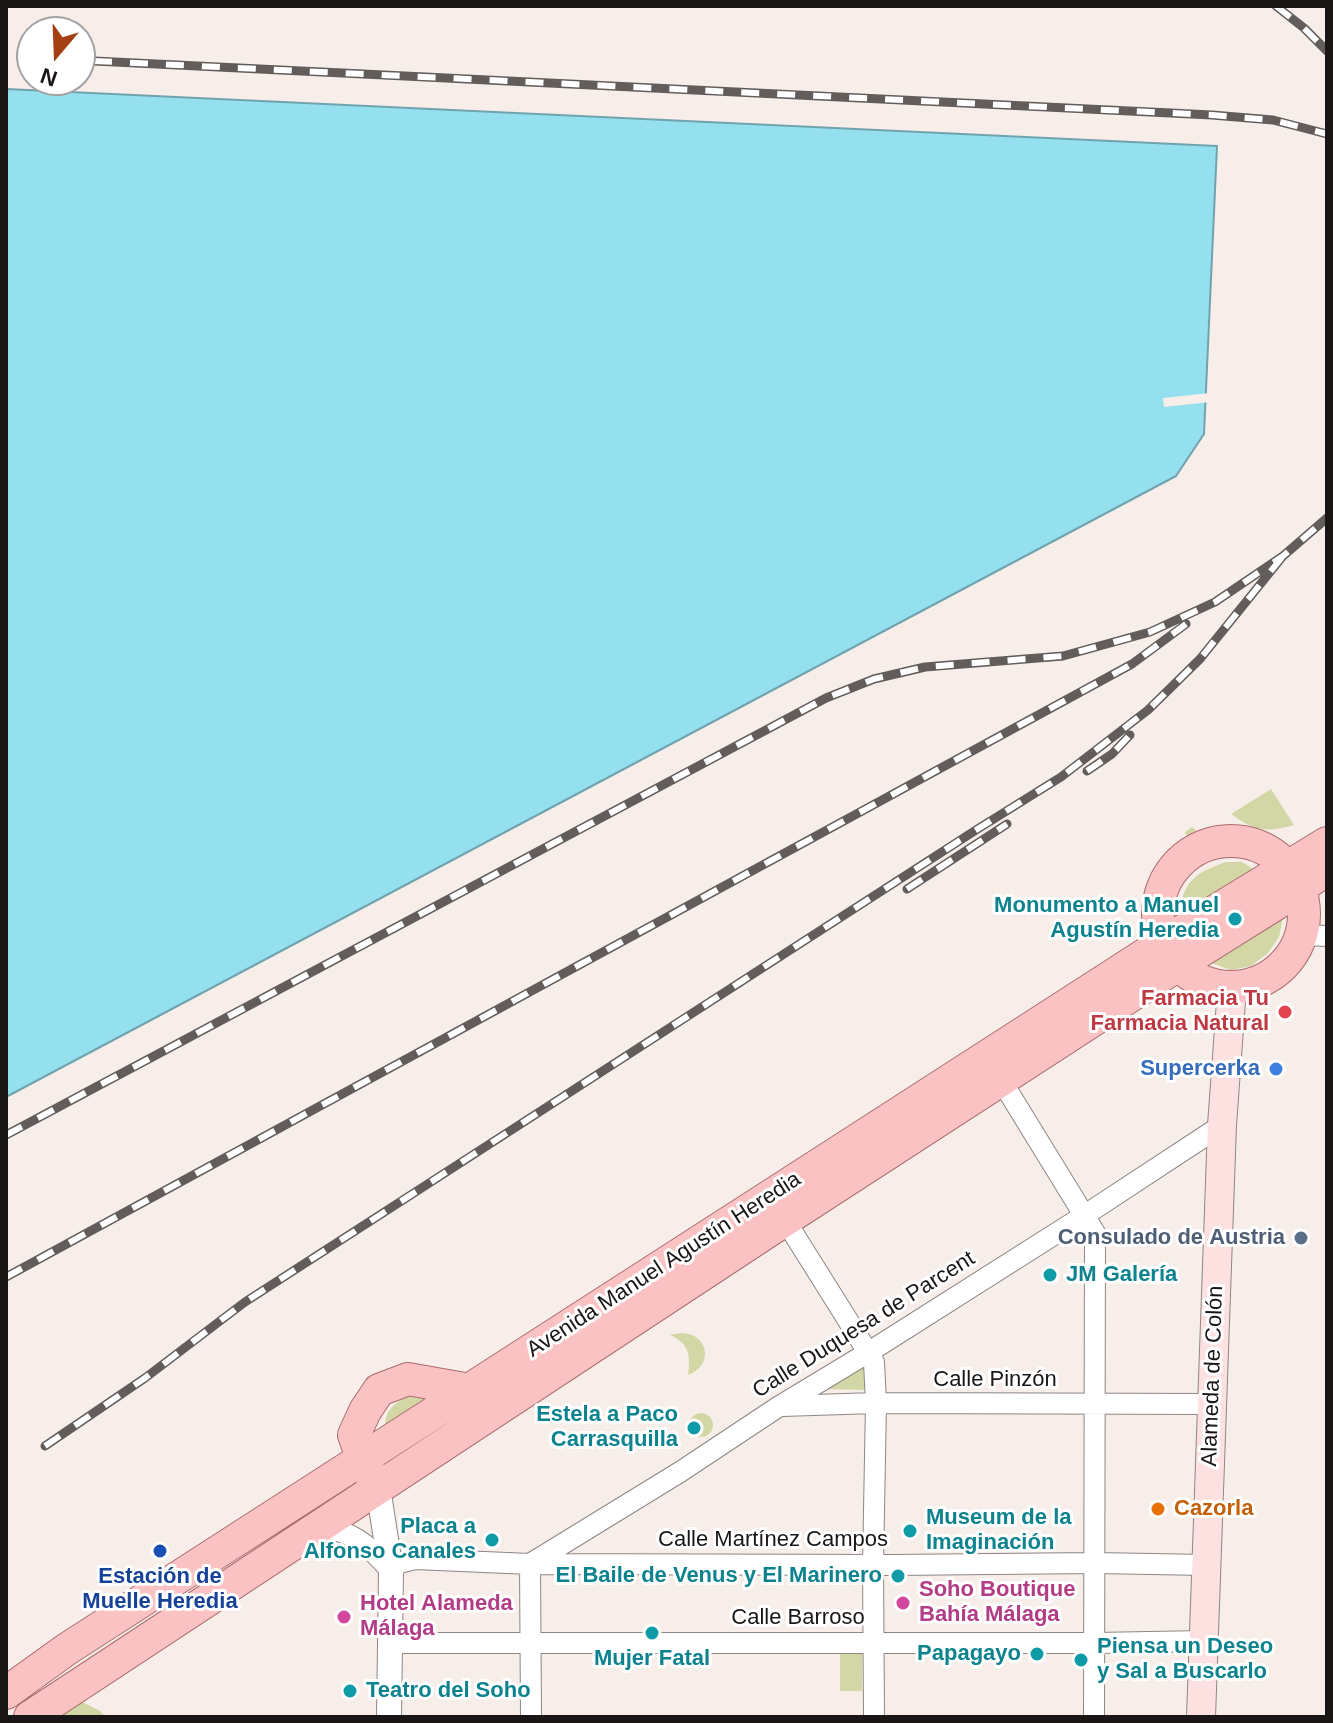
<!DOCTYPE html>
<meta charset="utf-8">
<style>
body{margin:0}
#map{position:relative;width:1333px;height:1723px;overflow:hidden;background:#f7eeea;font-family:Helvetica,sans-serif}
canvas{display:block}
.frame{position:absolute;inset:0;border:8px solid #1a1615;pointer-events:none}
.north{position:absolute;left:16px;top:16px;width:80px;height:80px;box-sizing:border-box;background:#fff;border:2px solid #a3a2a1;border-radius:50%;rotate:199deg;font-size:22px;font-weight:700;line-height:32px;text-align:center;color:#1a1615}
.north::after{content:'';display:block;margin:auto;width:28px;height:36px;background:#a43f12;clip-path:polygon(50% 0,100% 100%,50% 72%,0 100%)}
</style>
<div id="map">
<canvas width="1333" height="1723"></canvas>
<div class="frame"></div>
<div class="north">N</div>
</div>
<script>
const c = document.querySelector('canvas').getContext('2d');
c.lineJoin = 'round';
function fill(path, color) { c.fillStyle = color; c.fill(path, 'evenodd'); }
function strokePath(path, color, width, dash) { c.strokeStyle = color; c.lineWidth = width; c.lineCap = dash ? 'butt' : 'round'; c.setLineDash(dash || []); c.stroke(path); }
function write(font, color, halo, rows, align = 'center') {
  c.font = font + ' Helvetica,sans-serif'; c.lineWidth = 6; c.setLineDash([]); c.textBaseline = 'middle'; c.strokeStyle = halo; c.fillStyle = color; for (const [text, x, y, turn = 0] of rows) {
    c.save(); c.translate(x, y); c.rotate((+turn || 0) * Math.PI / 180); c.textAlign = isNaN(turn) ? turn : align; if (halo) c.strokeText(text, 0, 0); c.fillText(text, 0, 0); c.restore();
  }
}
const green = new Path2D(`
 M1271,789L1294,825C1265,833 1255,831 1231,814Z
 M1192,827L1207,841L1190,849L1185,832Z
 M1226,862H1242L1253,869L1179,914C1184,880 1195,873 1226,862Z
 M1283,918L1279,937L1268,953L1251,966L1231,970L1211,963Z
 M681,1333C709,1333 714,1366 688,1375C691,1356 689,1343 670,1335Z
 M866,1360L869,1390L820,1389Z
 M418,1393L432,1401L386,1430C381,1409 401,1398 418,1393Z
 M689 1425a12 12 0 1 1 24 0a12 12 0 1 1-24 0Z
 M840,1654H862V1691H840Z
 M78,1700L100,1711L106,1717H52Z`);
const water = new Path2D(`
 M6,89L1217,146L1204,434L1176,476L6,1097Z`);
const pier = new Path2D(`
 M1210,393V402L1164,407L1163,398Z`);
const minor = new Path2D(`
 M1303,935L1327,936
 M1001,1080L1095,1233L1094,1717
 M785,1220L874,1362L876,1403L873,1565L874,1717
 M782,1406L876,1403L1212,1404
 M318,1527C357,1532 366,1544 391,1571L399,1563L415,1559L530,1564L891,1565L1095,1563L1207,1565
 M530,1564L680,1472L778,1407L869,1352L1085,1215L1222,1125
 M530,1564L531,1717
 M391,1643H1095L1204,1641`);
const tertiary = new Path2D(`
 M378,1488L391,1571L389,1717`);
const secondary = new Path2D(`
 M1201,1717L1222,1125L1232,988`);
const primary = new Path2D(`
 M1158 914a73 73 0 1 1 146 0a73 73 0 1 1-146 0Z
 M372,1477L363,1460L354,1435L365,1411L379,1390L408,1379L470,1390
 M6,1693L67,1649L1163,943L1327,843
 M30,1717L785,1220L1178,965L1290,895L1327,869`);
const rail = new Path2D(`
 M1276,6L1304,28L1327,51
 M94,61L1212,115L1273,120L1327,134
 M1087,771L1112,754L1130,735
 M907,889L1007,824
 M6,1135L826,698L874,679L925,667L1063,656L1150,632L1215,602L1283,556L1327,518
 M6,1277L1132,664L1186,624
 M45,1446L145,1378L245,1302L976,830L1061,777L1148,710L1200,659L1283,556`);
const markers = [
 [1235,919,8,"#0f9aa8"],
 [1285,1012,8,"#e0444e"],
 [1276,1069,8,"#3f7fe0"],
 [1301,1238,8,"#5c6f8a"],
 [1050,1275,8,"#0f9aa8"],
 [694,1428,8,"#0f9aa8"],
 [1158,1509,8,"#e8710a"],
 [910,1531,8,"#0f9aa8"],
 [492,1540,8,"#0f9aa8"],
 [160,1551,8,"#1a4fb4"],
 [898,1576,8,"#0f9aa8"],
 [903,1603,8,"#d1479c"],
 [344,1617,8,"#d1479c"],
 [652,1633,8,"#0f9aa8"],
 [1037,1654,8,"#0f9aa8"],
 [1081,1660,8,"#0f9aa8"],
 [350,1691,8,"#0f9aa8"]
];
const cultureNames = [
 ["Monumento a Manuel",1219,906],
 ["Agustín Heredia",1219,931],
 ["JM Galería",1066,1275,"left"],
 ["Estela a Paco",678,1415],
 ["Carrasquilla",678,1440],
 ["Museum de la",926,1518,"left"],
 ["Imaginación",926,1543,"left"],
 ["Placa a",476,1527],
 ["Alfonso Canales",476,1552],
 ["El Baile de Venus y El Marinero",882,1576],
 ["Piensa un Deseo",1097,1647,"left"],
 ["y Sal a Buscarlo",1097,1672,"left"],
 ["Papagayo",1021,1654],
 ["Mujer Fatal",652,1659,"center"],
 ["Teatro del Soho",366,1691,"left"]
];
const healthNames = [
 ["Farmacia Tu",1269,999],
 ["Farmacia Natural",1269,1024]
];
const shopNames = [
 ["Supercerka",1260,1069]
];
const serviceNames = [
 ["Consulado de Austria",1285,1238]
];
const streetNames = [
 ["Avenida Manuel Agustín Heredia",664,1265,-33],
 ["Calle Duquesa de Parcent",864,1325,-32],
 ["Alameda de Colón",1213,1376,-88],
 ["Calle Pinzón",995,1380],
 ["Calle Martínez Campos",773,1540],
 ["Calle Barroso",798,1618]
];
const foodNames = [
 ["Cazorla",1174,1509]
];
const transitNames = [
 ["Estación de",160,1577],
 ["Muelle Heredia",160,1602]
];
const hotelNames = [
 ["Soho Boutique",919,1590],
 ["Bahía Málaga",919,1615],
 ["Hotel Alameda",360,1604],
 ["Málaga",360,1629]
];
fill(green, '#d2d7a5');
fill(water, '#95e0ef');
strokePath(water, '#70a3ae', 2);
fill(pier, '#f7eeea');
strokePath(minor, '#8e8682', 22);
strokePath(tertiary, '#8e8682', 26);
strokePath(secondary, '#8e8682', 30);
strokePath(primary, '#ab6c6d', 34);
strokePath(minor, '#fff', 20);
strokePath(tertiary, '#fff', 24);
strokePath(secondary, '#fde1e1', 28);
strokePath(primary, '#fbc2c4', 32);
strokePath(rail, '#625c5a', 9);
strokePath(rail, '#fff', 6, [18]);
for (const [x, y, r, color] of markers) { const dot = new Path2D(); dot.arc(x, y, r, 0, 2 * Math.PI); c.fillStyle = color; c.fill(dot); strokePath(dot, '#fff', 3); }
write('bold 22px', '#0d838f', '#fff', cultureNames, 'right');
write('bold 22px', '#be3a42', '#fff', healthNames, 'right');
write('bold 22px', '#366cbe', '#fff', shopNames, 'right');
write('bold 22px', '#4e5e75', '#fff', serviceNames, 'right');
write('22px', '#1a1615', '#fff', streetNames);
write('bold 22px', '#c56008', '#fff', foodNames, 'left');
write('bold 22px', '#164399', '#fff', transitNames);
write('bold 22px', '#b23c85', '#fff', hotelNames, 'left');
</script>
